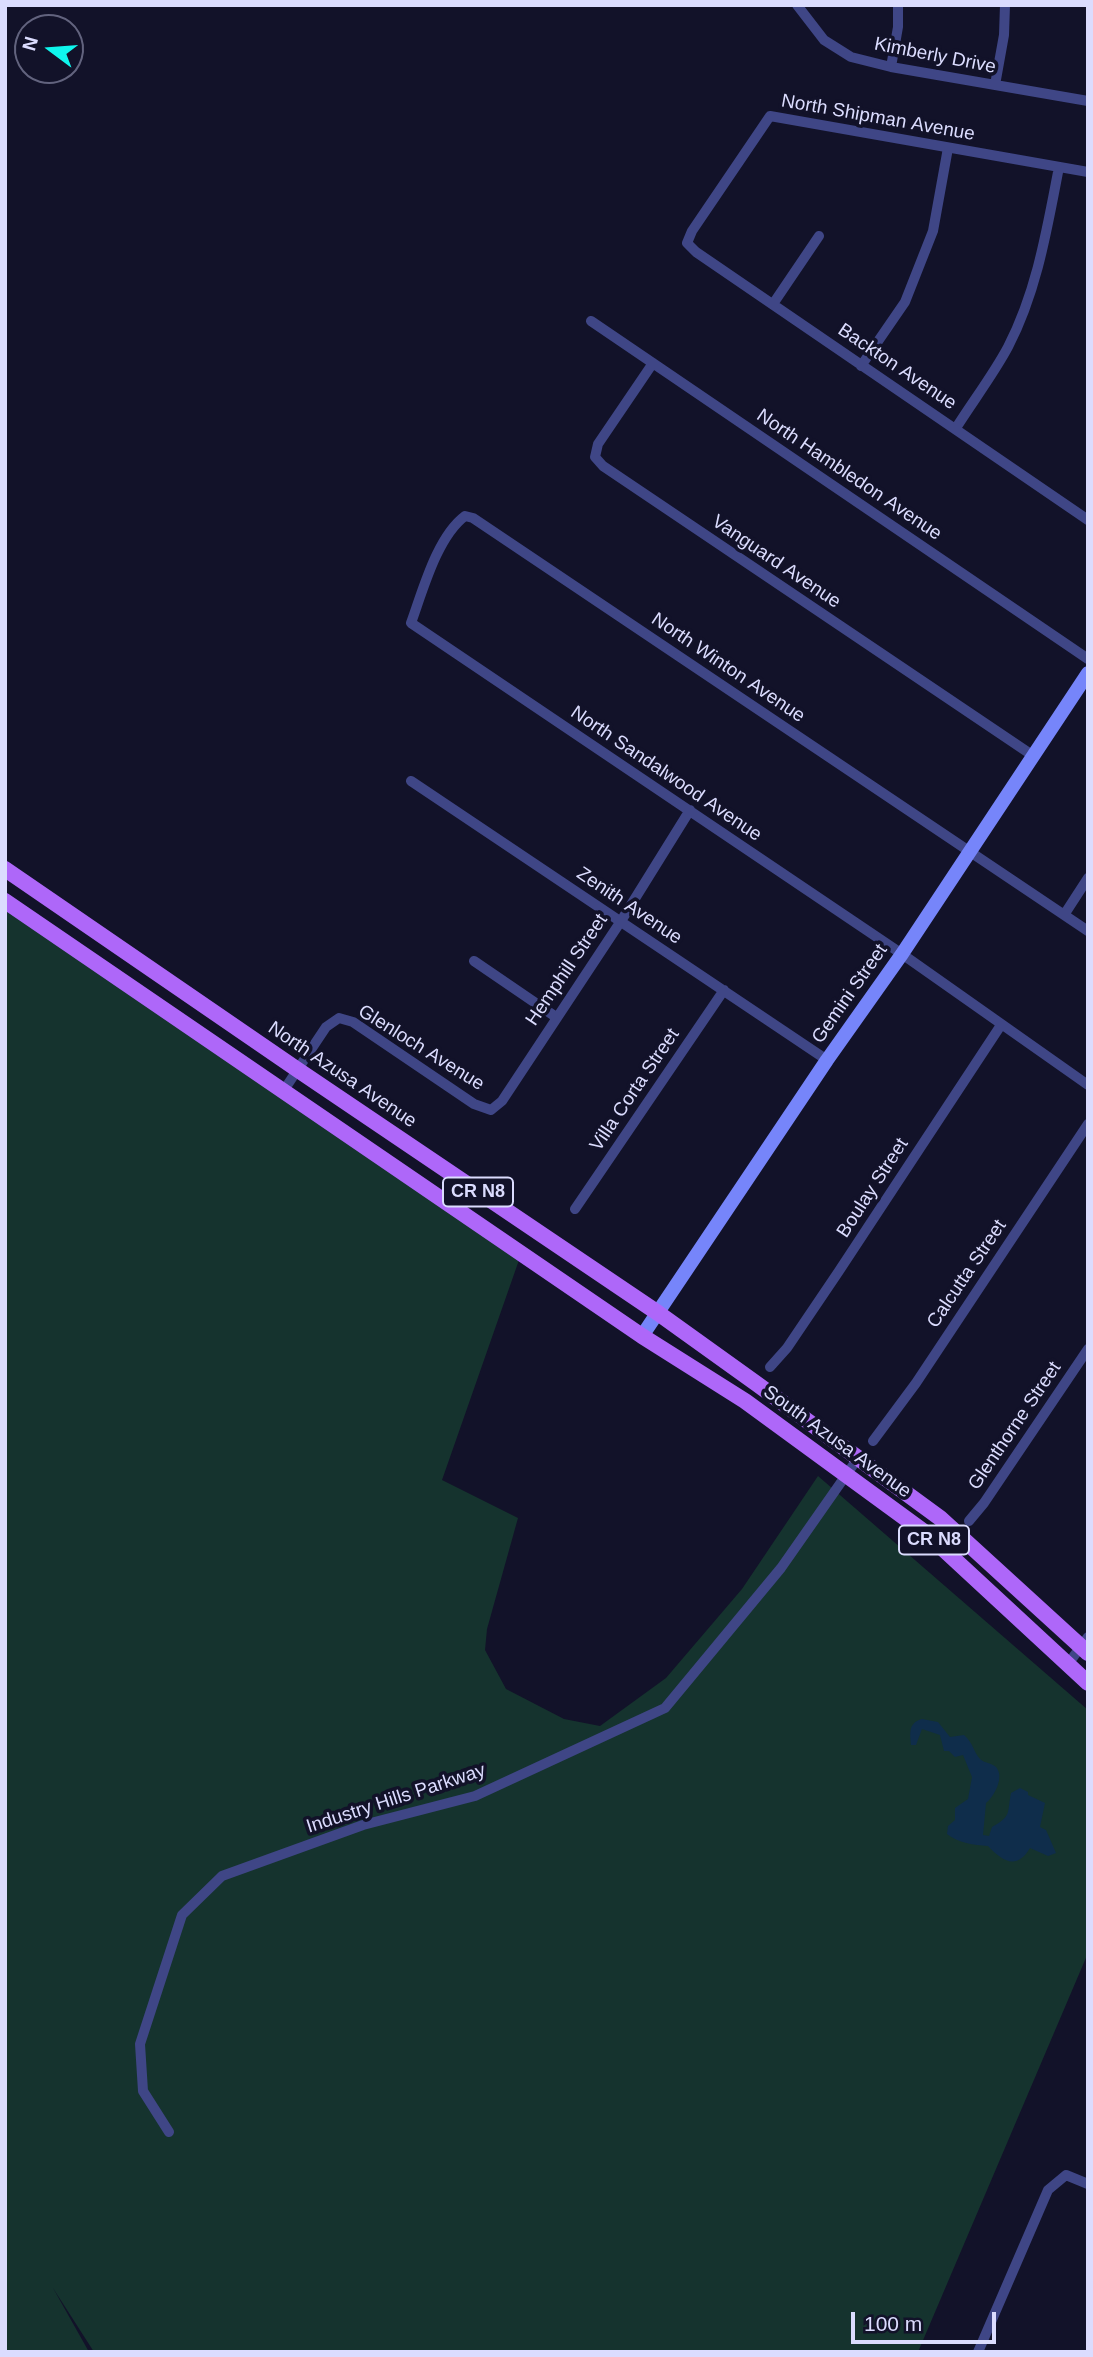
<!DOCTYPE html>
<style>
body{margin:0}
#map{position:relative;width:1093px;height:2357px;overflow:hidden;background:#121229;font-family:Helvetica,sans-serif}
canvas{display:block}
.frame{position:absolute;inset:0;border:7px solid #dbdcfe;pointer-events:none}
.north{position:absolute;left:14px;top:14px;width:70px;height:70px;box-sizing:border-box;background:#121229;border:2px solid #62637e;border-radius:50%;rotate:286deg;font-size:19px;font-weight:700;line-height:28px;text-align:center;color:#dbdcfe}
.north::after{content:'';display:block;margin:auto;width:24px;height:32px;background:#0ff6ed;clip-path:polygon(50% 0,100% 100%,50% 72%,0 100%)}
.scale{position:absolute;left:851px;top:2312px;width:145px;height:32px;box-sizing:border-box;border:4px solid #dbdcfe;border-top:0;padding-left:9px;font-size:21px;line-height:24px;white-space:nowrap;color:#dbdcfe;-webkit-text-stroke:5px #121229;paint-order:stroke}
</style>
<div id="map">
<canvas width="1093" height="2357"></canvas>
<div class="frame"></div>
<div class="north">N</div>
<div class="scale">100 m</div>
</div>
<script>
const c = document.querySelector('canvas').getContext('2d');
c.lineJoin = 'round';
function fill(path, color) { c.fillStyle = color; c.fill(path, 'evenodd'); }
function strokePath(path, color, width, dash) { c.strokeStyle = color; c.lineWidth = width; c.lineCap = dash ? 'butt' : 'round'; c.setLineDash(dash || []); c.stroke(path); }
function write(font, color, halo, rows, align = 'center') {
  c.font = font + ' Helvetica,sans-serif'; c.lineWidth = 7; c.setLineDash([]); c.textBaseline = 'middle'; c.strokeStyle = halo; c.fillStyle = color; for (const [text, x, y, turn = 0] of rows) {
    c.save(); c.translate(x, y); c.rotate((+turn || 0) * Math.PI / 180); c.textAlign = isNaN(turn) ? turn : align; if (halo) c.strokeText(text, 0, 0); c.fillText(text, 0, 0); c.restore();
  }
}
const green = new Path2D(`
 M5,907L519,1260L442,1480L518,1518L487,1629L485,1650L506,1689L564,1719L600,1726L666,1678L742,1589L818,1476L1088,1710V1953L918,2352H94L53,2288L89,2352H5Z`);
const water = new Path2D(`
 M922,1719L938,1722L950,1737L964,1735C974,1744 973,1751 980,1759C984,1763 992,1763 996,1767C1005,1777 994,1797 986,1803L983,1835L989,1836L992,1827C1012,1816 1007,1813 1011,1793L1020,1788L1028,1792V1795L1045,1803L1040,1827L1046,1830L1056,1853L1048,1856L1030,1848C1017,1870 1003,1862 988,1846C974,1845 958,1843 947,1834L948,1826L955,1820V1808L968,1799L972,1777L963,1755L955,1757L949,1751H944L940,1735L922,1729L916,1745H911C910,1733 908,1723 922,1719Z`);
const street = new Path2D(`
 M797,5L824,40L851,57L891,67L1088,101
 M891,67L898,27V5
 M995,85L1004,35L1005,5
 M1088,172L770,116L692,231L687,243L696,252L1088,520
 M773,304L819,236
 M591,321L1088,659
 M653,363L598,444L595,457L603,466L1032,755
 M861,366L905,302L933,231L948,148
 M956,428C973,401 993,375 1008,347C1037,291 1047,229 1059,167
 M411,781L827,1060
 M1064,915L1088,878
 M1088,931L473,518L465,516C437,537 423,590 411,623L902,954L1088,1085
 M474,961L556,1017
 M284,1090L326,1027L339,1018L353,1022L474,1104L491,1110L502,1101L621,921L690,810
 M575,1209L724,990
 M770,1367L787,1348L839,1271L1001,1025
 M873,1441L916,1383L1088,1124
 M969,1521L984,1503L1088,1349
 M1068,1664L1088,1637
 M169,2132L143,2091L140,2044L182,1915L222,1876L363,1825L475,1796L665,1708L781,1568L858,1458
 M978,2352L1048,2190L1066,2175L1088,2184`);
const secondary = new Path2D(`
 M642,1336L827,1060L902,954L1088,673`);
const primary = new Path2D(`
 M5,869L298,1070L658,1313L757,1384L940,1518L1088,1653
 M5,901L642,1336L745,1401L927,1534L1088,1683`);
const shields = [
 [478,1192,70],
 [934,1540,70]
];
const shieldNames = [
 ["CR N8",478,1192],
 ["CR N8",934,1540]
];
const streetNames = [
 ["Kimberly Drive",935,56,11],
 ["North Shipman Avenue",878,118,10],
 ["Backton Avenue",897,367,34],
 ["North Hambledon Avenue",849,475,34],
 ["Vanguard Avenue",776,562,34],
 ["North Winton Avenue",728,668,34],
 ["North Sandalwood Avenue",666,774,34],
 ["Zenith Avenue",629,906,34],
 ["Hemphill Street",567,970,-56],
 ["Gemini Street",850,994,-55],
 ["Glenloch Avenue",421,1048,32],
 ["North Azusa Avenue",342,1075,34],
 ["Villa Corta Street",635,1090,-56],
 ["Boulay Street",873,1188,-57],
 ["Calcutta Street",967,1274,-56],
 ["Glenthorne Street",1015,1426,-56],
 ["South Azusa Avenue",837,1442,36],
 ["Industry Hills Parkway",396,1799,-18]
];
fill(green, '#15332e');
fill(water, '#0f2d4b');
strokePath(street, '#3f4686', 10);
strokePath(secondary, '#7685fa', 14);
strokePath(primary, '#ae67f9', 16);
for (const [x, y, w] of shields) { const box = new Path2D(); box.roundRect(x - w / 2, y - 14.5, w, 29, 5); c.fillStyle = '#121229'; c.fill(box); strokePath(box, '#dbdcfe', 2); }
write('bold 18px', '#dbdcfe', null, shieldNames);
write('19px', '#dbdcfe', '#121229', streetNames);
</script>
